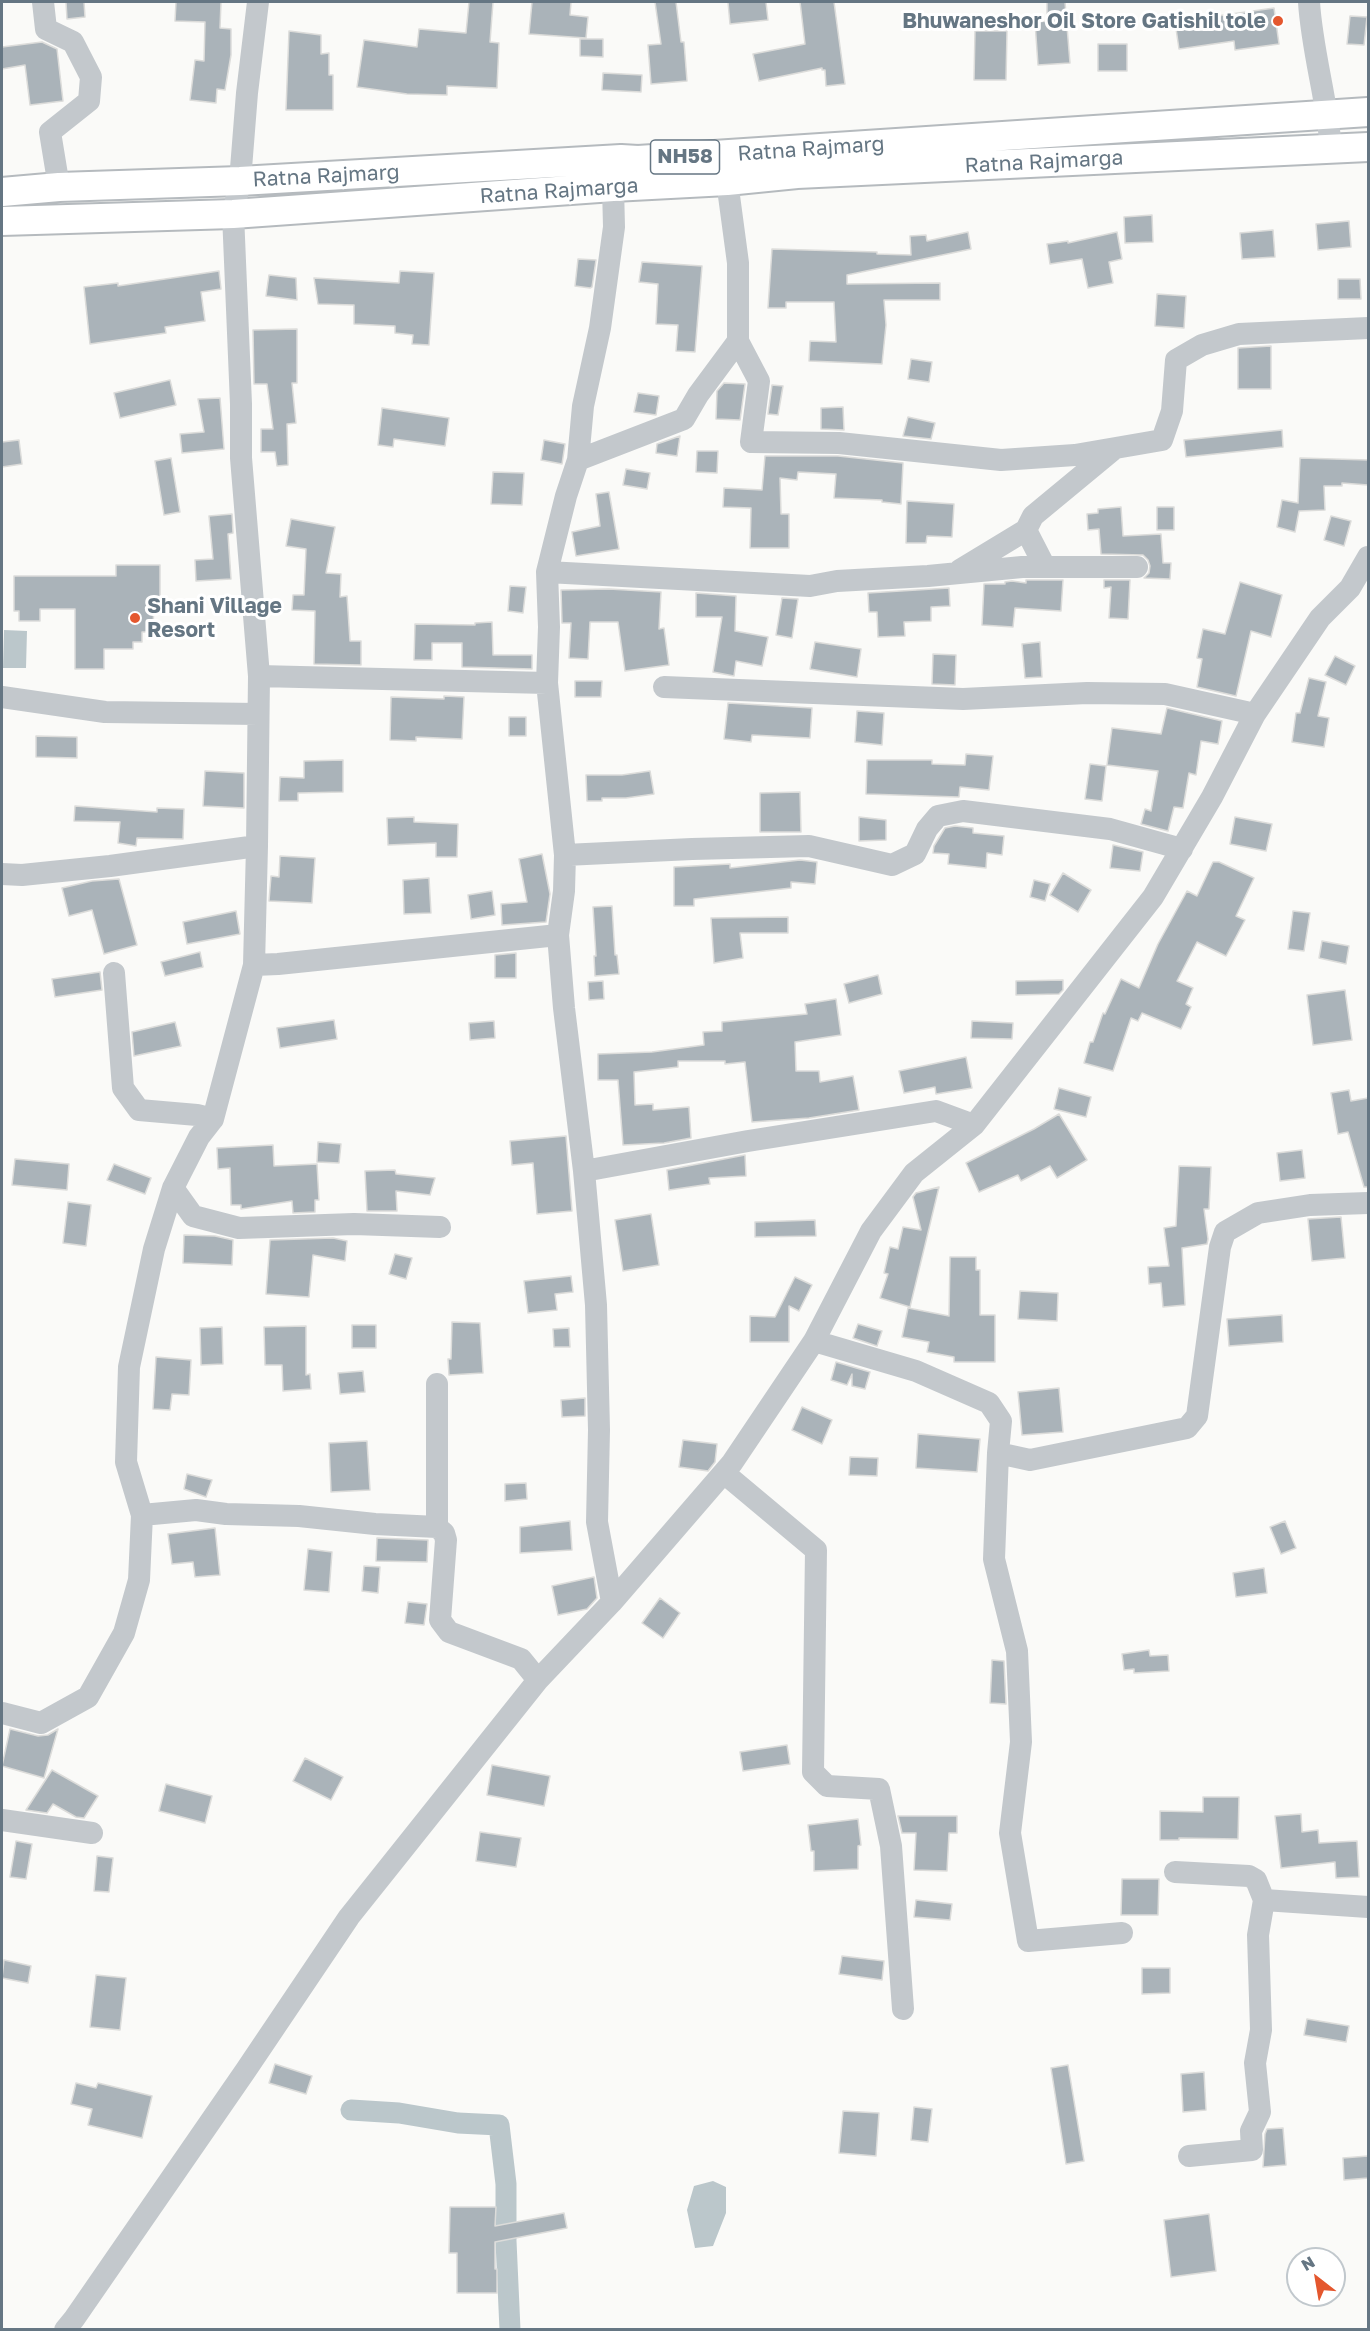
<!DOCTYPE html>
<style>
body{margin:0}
#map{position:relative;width:1370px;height:2331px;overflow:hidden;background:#fafaf8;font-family:"Golos Text",sans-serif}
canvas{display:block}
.frame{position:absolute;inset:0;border:3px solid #657683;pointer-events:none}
.north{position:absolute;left:1286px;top:2247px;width:60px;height:60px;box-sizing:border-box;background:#fff;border:2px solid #c1c8cd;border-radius:50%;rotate:329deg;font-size:16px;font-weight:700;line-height:24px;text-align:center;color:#657683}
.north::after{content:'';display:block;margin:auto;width:21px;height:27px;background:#e4572e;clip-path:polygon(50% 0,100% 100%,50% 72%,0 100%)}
</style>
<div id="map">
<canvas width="1370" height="2331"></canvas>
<div class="frame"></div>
<div class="north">N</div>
</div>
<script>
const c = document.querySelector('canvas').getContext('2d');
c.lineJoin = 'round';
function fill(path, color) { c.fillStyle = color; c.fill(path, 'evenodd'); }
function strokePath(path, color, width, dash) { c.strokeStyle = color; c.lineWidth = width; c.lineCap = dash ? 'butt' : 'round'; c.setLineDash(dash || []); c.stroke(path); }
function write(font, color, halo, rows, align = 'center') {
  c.font = font + ' "Golos Text",sans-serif'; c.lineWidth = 6; c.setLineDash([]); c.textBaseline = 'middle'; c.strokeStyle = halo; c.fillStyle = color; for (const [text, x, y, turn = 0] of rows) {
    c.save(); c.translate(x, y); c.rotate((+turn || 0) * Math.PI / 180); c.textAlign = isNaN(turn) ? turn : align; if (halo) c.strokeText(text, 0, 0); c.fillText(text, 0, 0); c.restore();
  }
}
const water = new Path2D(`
 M4,630L27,631L26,668H3Z
 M713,2181L726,2187V2213L713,2246L695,2248L687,2210L694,2186Z`);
const canal = new Path2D(`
 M351,2110L399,2113L458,2123L499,2125L506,2184V2241L510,2330`);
const building = new Path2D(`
 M66,2H84L85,17L67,19Z
 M176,2H221L220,28L231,29V55L225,90L217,89L216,103L190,100L195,60L204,61L205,22L175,21Z
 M469,2H493L490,42L499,43L497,88L447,86V95L407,94L357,87L364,40L417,47L419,29L466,33Z
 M532,2H571L570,15L588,17L586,38L529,34Z
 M655,2H676L681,42H684L687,81L651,84L648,45L661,44Z
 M728,2H766L768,20L730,24Z
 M800,2H834L845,84L826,86L825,70H822V68L759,81L753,54L805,44Z
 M1047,2H1065L1070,63L1038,65L1035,22L1047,21Z
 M1274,8L1279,44L1235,50L1234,41L1179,49L1175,22Z
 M1350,16L1367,17L1364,45L1347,44Z
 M289,31L321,35V54L329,53V75H333V110H286Z
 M975,31H1007L1006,80H974Z
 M580,39H603V57L580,56Z
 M42,42L57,49L63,101L30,105L25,65L2,69V47Z
 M1098,44H1127V71H1098Z
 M603,73L642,75L641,92L602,90Z
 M1152,215L1153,242L1125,243L1124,217Z
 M1349,221L1351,247L1318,250L1316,224Z
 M1273,230L1275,257L1242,259L1240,233Z
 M968,232L971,249L847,275V284L940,283V300H884L886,325L882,364L809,361L810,341L836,342L834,302H786V308H768L772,249L877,252V254L911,255L910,236L926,235L927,241Z
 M1117,232L1122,259L1109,262L1113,283L1088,288L1082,259L1050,264L1047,244L1068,241V243Z
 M578,259L596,260L592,287L590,288L575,286Z
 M642,262L702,266L695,352L676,351L678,325L656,324L658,284L639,282Z
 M219,271L221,289L201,292L205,321L165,327L166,333L90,344L84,287L118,283V286Z
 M400,271L434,273L429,345L412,344L413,335L395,333V326L354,324V305L318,304L314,278L399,283Z
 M269,275L296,278L297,300L266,296Z
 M1338,279H1360L1361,299H1338Z
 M1157,294L1186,296L1184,328L1155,326Z
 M297,329V383H292L296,423L287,424L288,465L277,466L275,452H261V429H273L267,384H254L253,330Z
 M1271,346V389H1238V348Z
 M911,359L932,362L929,382L908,379Z
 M170,380L176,405L120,418L114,393Z
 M724,383L745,384L740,420L716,419L717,391Z
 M772,385L783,386L778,415L768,414Z
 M638,393L659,396L656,415L634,412Z
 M220,398L224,449L182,453L180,434L204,432L198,399Z
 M843,407L844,430L821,429V408Z
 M382,408L449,418L445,446L394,439L393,447L378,445Z
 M908,417L935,423L931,439L903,436Z
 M1282,430L1283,447L1186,457L1184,440Z
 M680,436L677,456L656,453L657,444Z
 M19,440L22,464L2,467V442Z
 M544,440L565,444L562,464L541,460Z
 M697,451H718L717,473L696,472Z
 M765,456H838L903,463L901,504L882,502V500L834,498L836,474L798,472L797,480L780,478L781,514H789V548H750L751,508L723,507L724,488L762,490Z
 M171,458L180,512L164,515L155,461Z
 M1300,458L1368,460V485L1342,483V486H1324L1325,510L1299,511L1295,532L1277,527L1282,500L1298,503Z
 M626,469L650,473L647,489L623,485Z
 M493,472L524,473L522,505L491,504Z
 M609,492L619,549L576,556L572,532L600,526L596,494Z
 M907,501L954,504L952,537L927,536L926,543H906Z
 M1121,507L1123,536L1161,534L1163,563H1171L1170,579L1144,578L1149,573L1150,566L1148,560L1143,555L1101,554L1099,529L1088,530L1087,514L1098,513V509Z
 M1157,507H1174V530H1157Z
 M232,514L233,533L228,534L231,579L196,581L195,560L213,559L209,516Z
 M1331,516L1351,521L1344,546L1324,540Z
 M291,519L335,527L326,573L341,574L340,597L347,596L350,641H361V665L314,664L315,611L292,610L293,595H304L306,549L286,546Z
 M116,565H160V598H154L153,632H142V642H133V649H104V669H75V609H40V621H19V611H14V576H116Z
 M1026,580H1063L1061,611L1015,608L1013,627L982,625L984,584H1005V582L1012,581L1026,583Z
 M1104,580H1130L1128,619L1109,618L1111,587L1104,588Z
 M1240,582L1282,595L1271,637L1251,631L1236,696L1197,687L1202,659L1197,658L1203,629L1225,634Z
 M510,586L526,587L523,613L508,611Z
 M949,588L950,606L931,607V621L904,622L905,636L878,637L877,612H869L868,593Z
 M609,589L661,592L659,629L664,628L669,665L625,671L618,622H590L588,659L569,658L571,623H562L561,590Z
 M696,593L736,596L735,631L768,637L762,666L736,661L734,676L713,672L722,617H696Z
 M782,598L798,599L792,638L776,635Z
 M492,622L493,655H532V669L462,667V643H432V660H414L415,624L475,625V623Z
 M815,642L861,649L857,677L810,669Z
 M1040,642L1042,677L1025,678L1022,644Z
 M933,654L956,655L955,685L932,684Z
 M1335,656L1355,666L1346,685L1325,675Z
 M1309,678L1326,682L1318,716L1329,718L1324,747L1292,742L1296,713H1300Z
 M575,681H602L601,697H575Z
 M444,696L464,697L462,739L416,737V741L390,740L391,697L444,699Z
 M728,703L812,708L810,738L752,735L751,742L724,739Z
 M1167,708L1222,721L1218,744L1201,741L1196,775L1189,773L1183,808L1174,807L1168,831L1141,824L1145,809L1151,811L1158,771L1107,765L1112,728L1161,734Z
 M857,711L884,713L882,745L855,742Z
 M509,717H526V736H509Z
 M36,736L77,737V758L36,757Z
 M966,754L993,756L989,790L960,787L959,797L866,794L867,760H932V764L965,765Z
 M343,760V792L298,793V801H279L280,777L304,778V761Z
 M1090,764L1106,766L1102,801L1085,799Z
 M205,771L244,773V808L203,806Z
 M650,771L654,794L626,798H602V801H587L586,775H622Z
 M800,792L801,832H760V793Z
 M75,806L157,812V808L184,809L183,839L137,838L136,846L118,843L120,822L74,821Z
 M414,817V822L458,824L457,857H436V843L388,845L387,818Z
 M859,817L886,820V840L859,841Z
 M1235,817L1272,824L1266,851L1230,844Z
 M955,826L973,828V833L1004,836L1002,855L987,853L986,868L948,864L949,854L933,853L934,846L945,828Z
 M1113,845L1143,852L1140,871L1110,868Z
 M542,854L550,894L546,922L502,925L501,904L527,902L519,859Z
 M280,856L315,858L312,903L269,901L271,876L279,877Z
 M800,860L817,862L815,884L791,882V888L694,899V906H674V867L730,864V868Z
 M1213,862H1219L1254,878L1236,916L1245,920L1226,956L1197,942L1177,981L1193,988L1186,1004L1191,1007L1181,1029L1142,1013L1138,1021L1131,1018L1113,1071L1084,1063L1090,1042H1093L1103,1013L1105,1014L1121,979L1139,988L1158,944L1187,891L1197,896Z
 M1063,873L1091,890L1078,912L1050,895Z
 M429,878L431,913L404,914L403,880Z
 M119,879L137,945L104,954L92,910L69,916L62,888L92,881Z
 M1034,880L1050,884L1045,901L1030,897Z
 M492,891L495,915L471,919L468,895Z
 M612,906L615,955H617L619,974L595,976L594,956H596L593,907Z
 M236,911L240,934L187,944L183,922Z
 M1293,911L1310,913L1304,951L1288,949Z
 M788,917V933H740L743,958L714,963L711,918Z
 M1322,941L1349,946L1346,964L1319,958Z
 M200,952L203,967L165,976L161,962Z
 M516,953V978H495V955Z
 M100,972L102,990L55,997L52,979Z
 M878,975L882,994L849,1003L844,984Z
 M1063,980V990L1059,994L1016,995V981Z
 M603,981L604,999L589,1000L588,982Z
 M1345,990L1352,1040L1313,1045L1307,995Z
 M836,999L841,1035L795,1042L796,1071H819L820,1082L853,1076L859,1110L809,1118L752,1122L745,1062L725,1064V1061H678V1067L634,1072L635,1105L653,1104V1110L689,1107L691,1138L664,1143L623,1145L618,1080H598V1054L652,1052L704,1045L703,1032L722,1031V1022L807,1014L805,1004Z
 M334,1020L337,1039L280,1048L277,1028Z
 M494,1021L495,1038L470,1040L469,1023Z
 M972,1021L1013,1023L1012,1039L971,1038Z
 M175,1022L181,1046L134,1056L132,1032Z
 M966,1057L972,1088L936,1094L935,1087L904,1093L899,1071Z
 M1059,1088L1091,1097L1086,1117L1054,1109Z
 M1349,1090L1351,1101L1368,1098V1187H1364L1348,1132L1338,1134L1331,1093Z
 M1059,1114L1087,1160L1057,1178L1050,1166L1021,1181L1018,1175L979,1192L966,1163L1034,1129Z
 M566,1136L572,1211L537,1214L533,1163L512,1165L510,1141Z
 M318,1142L341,1144L339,1163L317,1162Z
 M273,1145L274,1166L317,1164L319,1200H315V1212L293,1213L292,1201L241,1209V1205H231L230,1168L218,1169L217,1148Z
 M1302,1150L1305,1178L1280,1181L1277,1153Z
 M745,1155L746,1176L709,1178L710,1184L669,1190L667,1170Z
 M15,1159L69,1164L67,1190L12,1185Z
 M114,1164L151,1178L145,1194L107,1180Z
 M1179,1166L1211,1167L1209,1209H1204L1208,1239L1207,1244L1182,1248L1185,1305L1163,1307L1161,1283L1149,1284L1148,1267L1169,1266L1164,1228L1176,1226Z
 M395,1170L396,1174L435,1178L430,1195L396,1191L397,1211H367L365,1171Z
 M939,1187L910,1307L880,1298L888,1274L884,1273L890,1247L898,1249L903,1227L921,1230L913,1197L916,1193Z
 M68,1202L91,1205L86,1246L63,1243Z
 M651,1214L659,1265L623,1271L615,1220Z
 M1341,1217L1345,1258L1312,1261L1308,1219Z
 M815,1220L816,1236L755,1237V1222Z
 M184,1235L215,1236L233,1240L232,1265L183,1263Z
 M333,1238L347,1241L345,1261L313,1255L309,1297L266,1294L270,1240Z
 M395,1254L412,1258L406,1279L389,1274Z
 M950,1257H976V1270H980V1315H995V1362H954V1357L927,1352L929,1342L902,1337L908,1308L949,1316Z
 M571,1276L573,1292L555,1294L557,1310L528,1313L524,1281Z
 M795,1277L812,1285L799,1311L789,1306V1342H750V1316L775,1317Z
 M1020,1291L1058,1293L1057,1321L1018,1319Z
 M1282,1315L1283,1342L1229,1346L1227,1319Z
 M452,1322L480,1323L483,1373L449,1375L448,1359H451Z
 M858,1324L882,1331L877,1346L853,1338Z
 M352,1325H376V1348H352Z
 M306,1326V1375L310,1374L311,1389L283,1391L282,1365H265L264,1327Z
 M222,1327L223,1364L201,1365L200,1328Z
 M569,1328L570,1347H554L553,1329Z
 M156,1357L191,1360L189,1395L172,1394L170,1410L153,1409Z
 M836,1362L870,1372L865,1389L852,1386V1374L847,1385L831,1380Z
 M363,1371L365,1392L340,1394L338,1373Z
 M1059,1388L1063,1432L1022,1435L1018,1392Z
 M585,1398V1416L562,1417L561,1400Z
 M802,1407L832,1420L822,1444L792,1430Z
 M918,1434L980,1439L977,1472L916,1468Z
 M683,1440L717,1444L715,1462L708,1471L679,1467Z
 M367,1441L370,1490L331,1492L329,1443Z
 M850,1457L878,1458L877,1476L849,1475Z
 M187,1474L212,1480L206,1497L184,1489Z
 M526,1483L527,1499L505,1501V1484Z
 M570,1521L572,1550L520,1553V1527Z
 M1285,1521L1296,1548L1281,1554L1270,1527Z
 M215,1528L220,1575L195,1577L193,1562L172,1564L168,1534Z
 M377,1538L428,1540L427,1562L376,1561Z
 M308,1549L332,1552L329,1592L304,1590Z
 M364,1566L380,1567L378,1593L362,1591Z
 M1264,1568L1267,1593L1236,1597L1233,1573Z
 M594,1577L597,1598L587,1609L558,1615L552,1586Z
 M660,1598L680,1613L663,1638L642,1623Z
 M408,1602L427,1604L424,1625L405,1623Z
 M1149,1650L1150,1656L1168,1655L1169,1671L1134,1673V1669L1124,1670L1122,1654Z
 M992,1660L1004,1661L1006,1704L990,1703Z
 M10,1729L38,1736L48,1735L58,1729L44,1778L2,1766Z
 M787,1745L790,1764L743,1771L740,1752Z
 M305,1758L343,1777L331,1800L293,1781Z
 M492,1765L550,1776L544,1806L487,1795Z
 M52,1770L98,1796L84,1818L76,1817L53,1804L47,1813L26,1810Z
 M166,1784L212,1796L205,1823L159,1811Z
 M1203,1797H1239L1238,1839L1179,1838V1840H1160V1811L1203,1812Z
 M1301,1814L1302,1832L1318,1830L1319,1843L1357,1841L1359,1877L1336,1878L1335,1862L1281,1868L1275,1816Z
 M898,1816H957V1833H949L947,1871L914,1870L916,1833H902Z
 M858,1819L861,1845L858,1846V1869L814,1871V1851H811L808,1825Z
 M480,1832L521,1838L516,1867L476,1861Z
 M16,1841L32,1844L26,1879L10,1877Z
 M97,1856L113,1858L109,1892L94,1891Z
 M1122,1879H1159L1158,1915H1121Z
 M916,1900L952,1904L950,1920L914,1917Z
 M842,1956L884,1961L882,1980L839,1974Z
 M4,1960L31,1966L28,1983L2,1978Z
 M1142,1968H1170V1993L1142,1994Z
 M96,1975L126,1978L120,2030L90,2027Z
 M1307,2019L1349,2026L1346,2042L1304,2035Z
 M275,2064L312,2076L306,2094L269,2083Z
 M1068,2065L1084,2161L1066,2164L1051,2068Z
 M1204,2072L1206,2110L1183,2112L1181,2074Z
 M76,2083L96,2088L98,2083L152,2096L142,2138L88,2125L92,2109L71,2104Z
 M914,2107L932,2109L928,2142L911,2140Z
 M843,2111L879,2113L876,2156L839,2153Z
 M1283,2128L1286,2165L1263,2167L1265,2134L1267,2129Z
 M1368,2156V2178L1344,2180L1343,2158Z
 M450,2207H496L495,2226L564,2213L567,2228L495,2242V2269H497V2293H457V2253H449Z
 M1209,2214L1216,2271L1171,2277L1164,2220Z`);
const minor = new Path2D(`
 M43,2L46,29L73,42L91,77L89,101L50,132L59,187
 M1309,2C1312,51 1327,99 1331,148
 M738,341L759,381L751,442L839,443L1001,460L1075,455L1162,440L1172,411L1176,360L1202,345L1239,334L1368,328
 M578,460L684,419L698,395L738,341V263L727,181
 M1045,567L1026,530L1033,516L1114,449
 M960,570L1026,530
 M547,572L810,586L837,581L928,576L1022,567H1137
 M259,676L547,683
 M664,687L963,699L1087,693L1165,694L1255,714
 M2,697L105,712L258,714
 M565,855L692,849L809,846L892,865L915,854L927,829L938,816L963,811L1110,829L1182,849
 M2,874L22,875L110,866L257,846
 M254,965L278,964L558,935
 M114,973L123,1088L139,1110L197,1115L213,1119
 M584,1171L748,1141L936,1111L974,1125
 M173,1188L193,1216L239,1228L354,1224L440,1227
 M814,1341L916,1371L989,1403L1001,1421L998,1453L994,1559L1017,1651L1021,1742L1010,1833L1028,1941L1122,1933
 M998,1453L1030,1460L1187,1428L1197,1416L1220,1247L1225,1232L1258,1213L1310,1205L1368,1203
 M724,1473L816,1550L813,1772L827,1786L879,1789L891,1846L903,2009
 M142,1515L196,1510L226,1514L299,1516L375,1524L437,1527L444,1533L446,1540L440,1620L449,1632L521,1659L538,1680
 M437,1527V1384
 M612,1602L597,1522L599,1430L596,1305L584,1171L564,1008L558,935L564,891L565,855L547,683L549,627L547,572L566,496L578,460L583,406L600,328L614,227L613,187
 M2,1713L41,1723L88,1697L124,1633L139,1580L142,1515L126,1462L129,1367L154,1249L173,1188L199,1137L213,1119L254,965L257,846L259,676L241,458V404L233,214L240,181L247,93L258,2
 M2,1820L92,1833
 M1175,1872L1249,1876L1256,1880L1264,1900L1368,1907
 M1189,2156L1252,2150L1251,2131L1260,2112L1255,2063L1261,2030L1258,1935L1264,1900
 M65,2330L74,2319L246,2070L349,1917L538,1680L612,1602L732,1463L814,1341L871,1231L914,1173L974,1125L1153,897L1212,797L1255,714L1320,618L1350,588L1368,557`);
const major = new Path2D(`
 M2,192L59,187L240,181L621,159L638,160L1368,112
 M2,221L233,214L613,187L727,181L797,174L1368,147`);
const markers = [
 [1278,21,6,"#e4572e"],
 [135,618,6,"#e4572e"]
];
const shields = [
 [685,157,69]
];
const shieldNames = [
 ["NH58",685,157]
];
const poiNames = [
 ["Bhuwaneshor Oil Store Gatishil tole",1266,21],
 ["Shani Village",147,606,"left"],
 ["Resort",147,630,"left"]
];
const streetNames = [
 ["Ratna Rajmarg",811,149,-4],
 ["Ratna Rajmarga",1044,162,-3],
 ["Ratna Rajmarg",326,176,-3],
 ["Ratna Rajmarga",559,191,-4]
];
fill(water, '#bbc7cb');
strokePath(canal, '#bbc7cb', 21);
fill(building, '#aab3b9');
strokePath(building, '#dcdcda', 1.5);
strokePath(major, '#b5babe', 32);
strokePath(minor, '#c3c8cc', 22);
strokePath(major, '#fff', 28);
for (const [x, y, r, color] of markers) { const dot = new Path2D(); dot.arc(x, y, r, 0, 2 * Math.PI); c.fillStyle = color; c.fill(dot); strokePath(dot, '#fff', 2); }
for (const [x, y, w] of shields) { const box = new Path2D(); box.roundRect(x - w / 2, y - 17, w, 34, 4.5); c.fillStyle = '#fff'; c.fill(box); strokePath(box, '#657683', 1.5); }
write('bold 20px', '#657683', null, shieldNames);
write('bold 21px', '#657683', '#fff', poiNames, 'right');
write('21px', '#657683', '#fff', streetNames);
</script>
